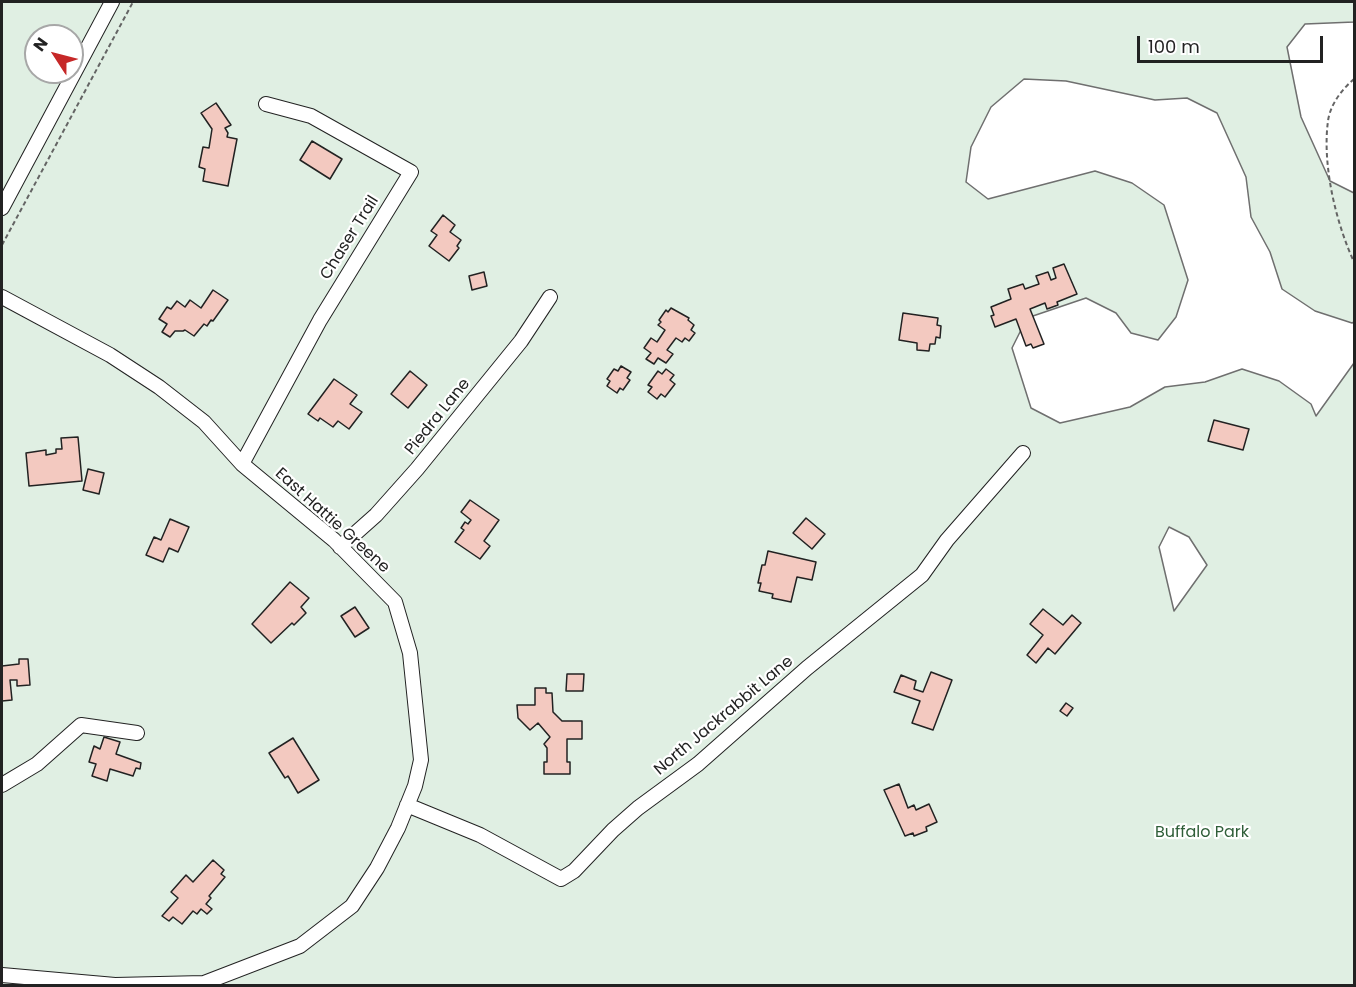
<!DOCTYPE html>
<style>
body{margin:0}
#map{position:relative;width:1356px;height:987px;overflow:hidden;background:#fff;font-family:Poppins,sans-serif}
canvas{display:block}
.frame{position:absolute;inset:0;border:3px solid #222;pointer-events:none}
.north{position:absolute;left:24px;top:24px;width:60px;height:60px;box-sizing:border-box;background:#fff;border:2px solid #a7a7a7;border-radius:50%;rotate:306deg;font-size:16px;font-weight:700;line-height:24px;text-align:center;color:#222}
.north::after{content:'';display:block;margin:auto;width:21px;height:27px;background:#c62828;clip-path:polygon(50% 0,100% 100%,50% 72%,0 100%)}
.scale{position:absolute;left:1137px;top:36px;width:186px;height:27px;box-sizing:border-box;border:3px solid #222;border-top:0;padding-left:8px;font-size:18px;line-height:21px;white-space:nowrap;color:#222;-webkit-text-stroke:4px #fff;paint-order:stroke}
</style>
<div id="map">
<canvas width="1356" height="987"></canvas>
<div class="frame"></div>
<div class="north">N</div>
<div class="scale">100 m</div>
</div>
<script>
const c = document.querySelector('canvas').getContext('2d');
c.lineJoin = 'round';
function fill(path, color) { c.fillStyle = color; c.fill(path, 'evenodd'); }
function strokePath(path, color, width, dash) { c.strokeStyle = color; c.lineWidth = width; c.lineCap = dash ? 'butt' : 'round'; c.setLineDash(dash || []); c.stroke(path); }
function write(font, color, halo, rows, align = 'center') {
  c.font = font + ' Poppins,sans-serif'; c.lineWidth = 4.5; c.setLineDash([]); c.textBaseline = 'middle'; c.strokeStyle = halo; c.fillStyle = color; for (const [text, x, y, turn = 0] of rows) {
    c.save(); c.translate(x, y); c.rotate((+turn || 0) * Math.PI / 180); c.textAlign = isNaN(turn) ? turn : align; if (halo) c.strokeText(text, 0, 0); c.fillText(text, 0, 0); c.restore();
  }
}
const green = new Path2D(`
 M2,2H1354V22L1305,24L1287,47L1301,117L1330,181L1354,193V322L1352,323L1315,311L1282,289L1270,252L1251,217L1246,177L1217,113L1187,98L1155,100L1066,81L1024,79L991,107L971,147L966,182L988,199L1095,171L1132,183L1164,205L1188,280L1176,317L1158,340L1131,333L1116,313L1086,298L1027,318L1012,348L1031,408L1060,423L1130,407L1165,387L1205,382L1242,369L1279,381L1311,404L1316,416L1354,363V985L2,986ZM36,36H72V72H36ZM1169,527L1189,537L1207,565L1174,611L1159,547Z`);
const building = new Path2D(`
 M216,103L231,125L225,128L228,133L227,137L237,139L228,186L203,181L205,169L199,167L203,147L209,148L212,129L201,113Z
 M312,141L342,159L330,179L300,160Z
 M443,215L455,225L450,232L461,240L457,246L459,248L449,261L429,246L437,235L431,231Z
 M1064,264L1077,294L1057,302L1058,305L1047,309L1045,303L1030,309L1044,344L1033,348L1031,344L1026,346L1016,319L995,327L991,316L994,315L991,307L1011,299L1008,289L1023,284L1025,289L1039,284L1036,276L1048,272L1051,280L1056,278L1053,268Z
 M484,272L487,286L472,290L469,276Z
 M213,290L228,300L213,321L211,320L207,326L204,324L194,336L185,330L183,331H175L170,337L162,332L167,324L159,319L167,307L171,309L177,301L185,307L190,300L201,308Z
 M671,308L689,318L688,320L694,325L691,330L695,333L689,341L685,338L682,342L676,338L667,350L673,354L666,363L658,358L654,364L646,359L651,353L644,348L651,338L657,342L665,330L658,325L661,322L659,320L666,310L668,312Z
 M903,313L938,318L937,325L941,326L940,338L936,337L935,344H930L929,351L917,350V343L899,340Z
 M621,366L631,372L627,378L630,380L623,390L620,388L617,393L607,386L610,381L607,379L614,369L618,371Z
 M666,369L674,375L670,380L675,384L665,397L661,394L657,399L648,392L652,387L648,385L658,371L662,374Z
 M410,371L427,385L408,408L391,394Z
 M334,379L357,395L350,404L362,412L349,429L338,421L333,427L320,418L318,421L308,414Z
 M1214,420L1249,429L1243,450L1208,441Z
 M78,437L82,481L29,486L26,453L46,450V455L56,453V449H62L61,438Z
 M88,469L104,473L99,494L83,490Z
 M470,500L499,520L484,541L490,546L480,559L455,542L464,530L461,528L465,522L468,524L471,520L461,512Z
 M806,518L825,534L812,549L793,533Z
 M170,519L189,527L178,552L169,548L163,562L146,555L154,537L161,540Z
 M768,551L816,562L812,580L797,577L791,602L772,598L773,594L759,591L761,583H758L762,565H765Z
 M290,582L309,598L301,607L306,613L294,625L292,623L271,643L252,624Z
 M355,607L369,628L355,637L341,616Z
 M1043,609L1063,625L1072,615L1081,623L1055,654L1048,648L1036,663L1027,655L1043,635L1030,624Z
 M19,659H28L30,685L17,686V680H10L12,700L2,701V662V666L19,664Z
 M931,672L952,680L933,730L912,723L920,701L894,692L901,675L916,681L914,689L923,692Z
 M567,674H584L583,691H566Z
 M535,688H546V693H552L553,712L562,721H582V739H567V762H570V774H544V762H547V748L544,744L550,737L538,723L530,730L518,718L517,705H535Z
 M1066,703L1073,708L1067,716L1060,711Z
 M104,737L120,742L116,754L141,763L140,769L136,768L133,776L110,769L107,781L92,776L96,764L89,762L94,746L100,749Z
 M293,738L319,780L298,793L288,776L285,778L269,753Z
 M899,784L908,808L914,805L916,810L929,804L937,822L926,827L927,831L914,836L913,833L905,836L884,790Z
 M213,860L224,870L221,874L225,877L209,896L211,898L206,904L212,909L207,914L201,909L197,914L193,911L182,924L173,917L169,921L162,916L178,898L171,892L186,875L193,882Z`);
const path = new Path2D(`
 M1354,79C1342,89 1330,105 1328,121C1322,165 1336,223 1354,262
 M2,245L133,2`);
const minor = new Path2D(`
 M2,208L112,2
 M2,297L110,355L159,387L204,422L242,464L334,540L395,602L410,653L421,760L415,786L398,828L377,868L352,906L300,946L204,983L115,985L2,975
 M242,464L320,320L411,172L311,116L266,104
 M340,547L376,515L417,469L521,341L550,297
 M2,785L37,764L81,725L137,733
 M407,805L480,835L561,879L574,871L613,830L638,808L698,764L807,668L922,575L947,540L1023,453`);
const streetNames = [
 ["Chaser Trail",350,238,-58],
 ["Piedra Lane",438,417,-51],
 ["East Hattie Greene",332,521,42],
 ["North Jackrabbit Lane",724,716,-40]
];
const parkNames = [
 ["Buffalo Park",1202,833]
];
fill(green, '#e0efe3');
strokePath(green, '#6f6f6f', 1.5);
fill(building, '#f3c9c0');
strokePath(building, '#222', 1.5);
strokePath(minor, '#222', 16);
strokePath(path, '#646464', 2, [4.5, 3]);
strokePath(minor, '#fff', 14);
write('16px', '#222', '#fff', streetNames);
write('16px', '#2f5e38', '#fff', parkNames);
</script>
